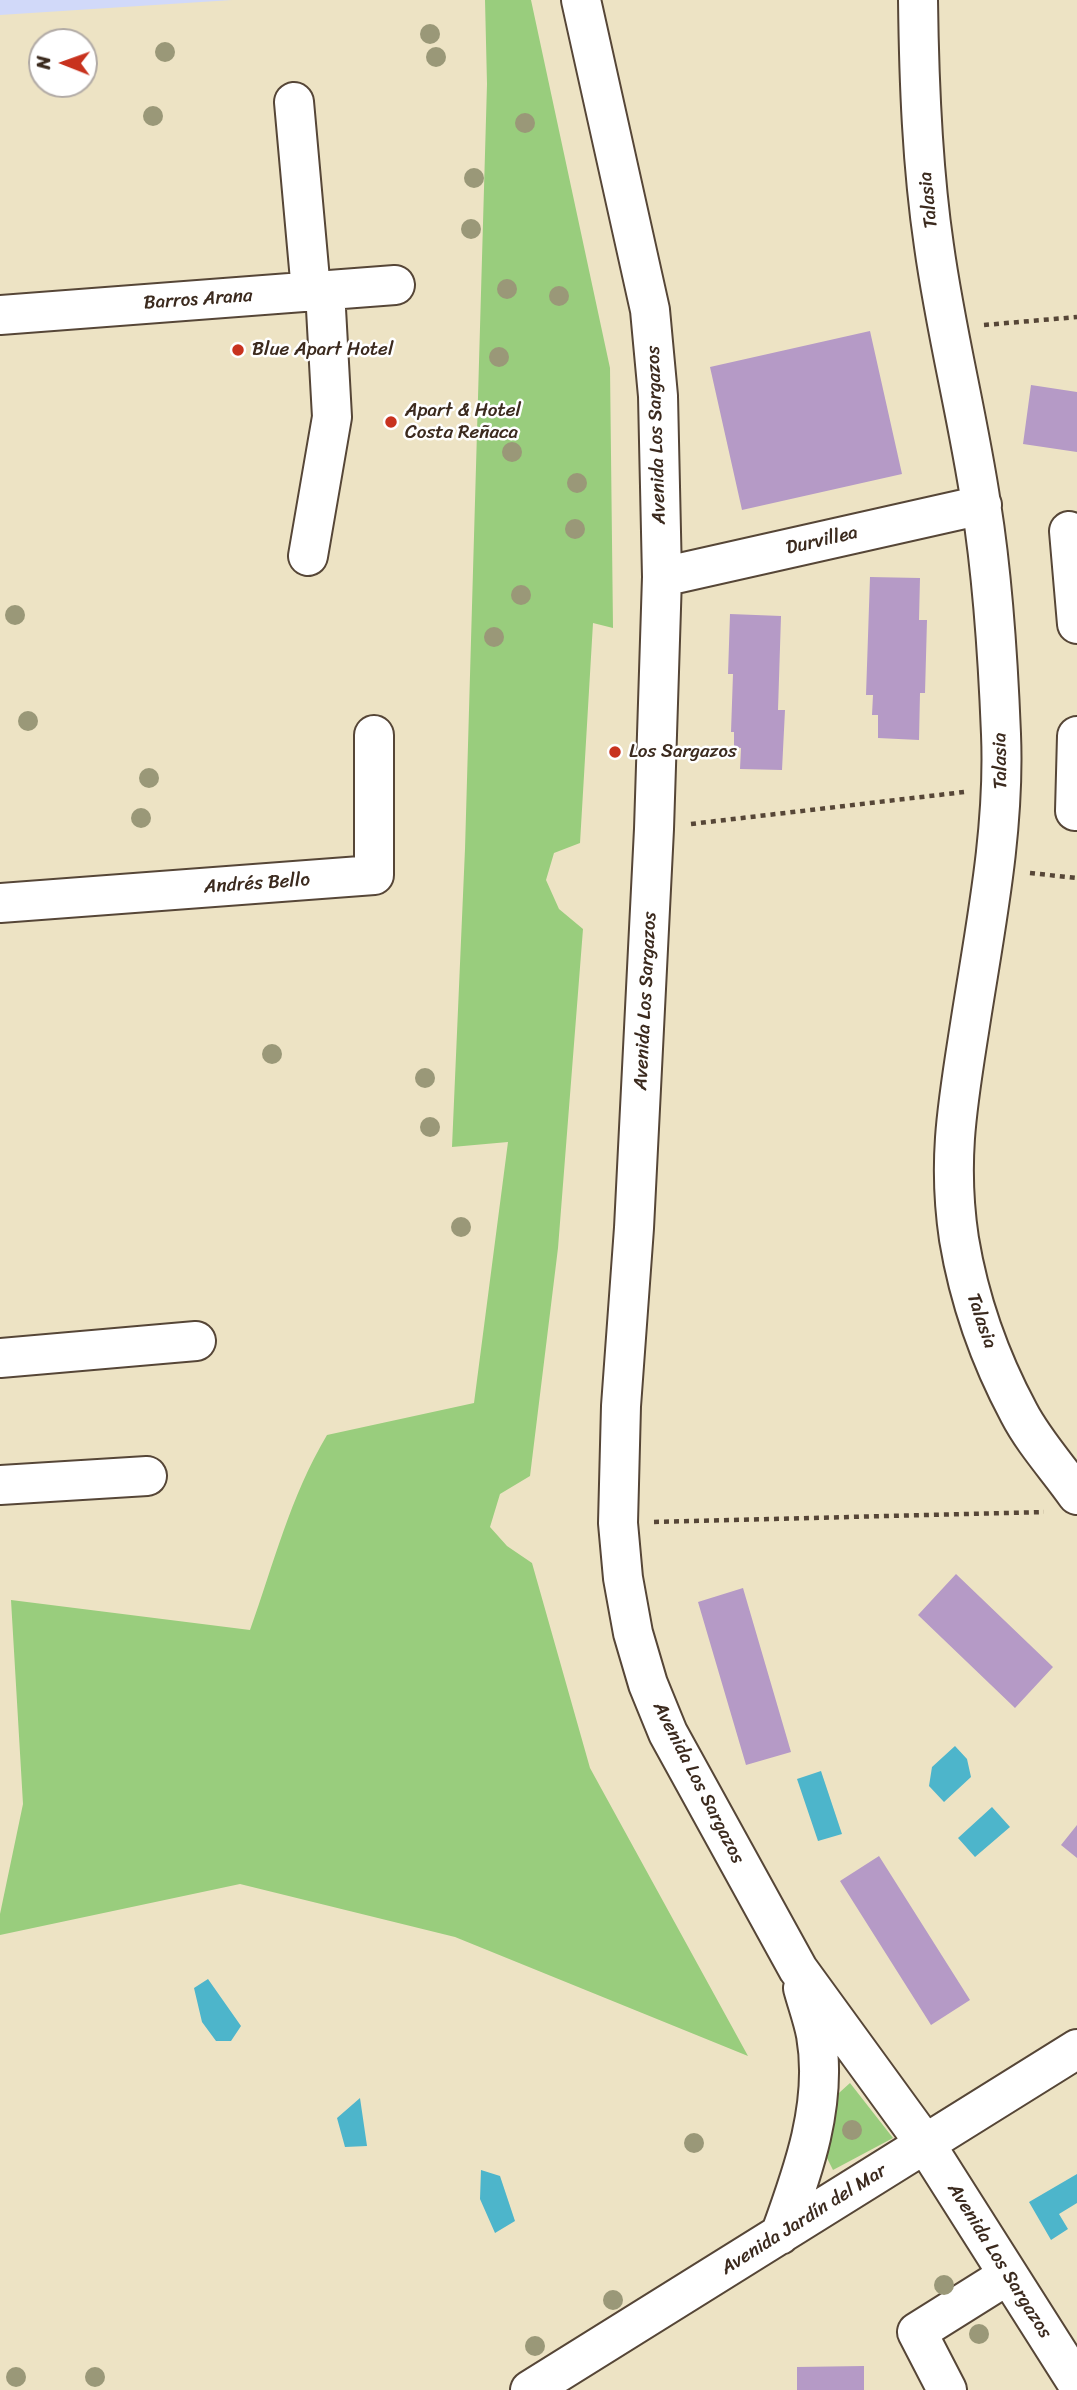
<!DOCTYPE html>
<meta charset="utf-8">
<style>
body{margin:0}
#map{position:relative;width:1077px;height:2390px;overflow:hidden;background:#ede3c4;font-family:Sriracha,sans-serif}
canvas{display:block}
.north{position:absolute;left:28px;top:28px;width:70px;height:70px;box-sizing:border-box;background:#fff;border:2px solid #b1aaa5;border-radius:50%;rotate:271deg;font-size:19px;font-weight:700;line-height:28px;text-align:center;color:#3b2a1e}
.north::after{content:'';display:block;margin:auto;width:24px;height:32px;background:#c8321e;clip-path:polygon(50% 0,100% 100%,50% 72%,0 100%)}
</style>
<div id="map">
<canvas width="1077" height="2390"></canvas>
<div class="north">N</div>
</div>
<script>
const c = document.querySelector('canvas').getContext('2d');
c.lineJoin = 'round';
function fill(path, color) { c.fillStyle = color; c.fill(path, 'evenodd'); }
function strokePath(path, color, width, dash) { c.strokeStyle = color; c.lineWidth = width; c.lineCap = dash ? 'butt' : 'round'; c.setLineDash(dash || []); c.stroke(path); }
function write(font, color, halo, rows, align = 'center') {
  c.font = font + ' Sriracha,sans-serif'; c.lineWidth = 5; c.setLineDash([]); c.textBaseline = 'middle'; c.strokeStyle = halo; c.fillStyle = color; for (const [text, x, y, turn = 0] of rows) {
    c.save(); c.translate(x, y); c.rotate((+turn || 0) * Math.PI / 180); c.textAlign = isNaN(turn) ? turn : align; if (halo) c.strokeText(text, 0, 0); c.fillText(text, 0, 0); c.restore();
  }
}
const built = new Path2D(`
 M0,0H232L0,15Z`);
const green = new Path2D(`
 M485,0H531L610,368L613,628L593,623L580,843L554,853L546,880L559,909L583,929L558,1248L530,1476L500,1494L490,1527L507,1546L532,1563L590,1768L748,2056L455,1937L240,1884L0,1935V1914L23,1804L11,1600L250,1630C274,1563 290,1497 327,1435L474,1403L508,1142L452,1147L465,849L487,84Z
 M850,2083L893,2138L833,2170L824,2152L830,2101Z`);
const water = new Path2D(`
 M955,1746L967,1759L971,1777L944,1802L929,1786L932,1767Z
 M821,1771L842,1834L818,1841L797,1779Z
 M992,1807L1010,1827L975,1857L958,1838Z
 M208,1979L241,2026L231,2041H216L202,2022L194,1988Z
 M360,2098L367,2146L345,2147L337,2118Z
 M481,2170L500,2176L515,2221L495,2233L480,2199Z
 M1077,2174V2203L1059,2214L1068,2229L1051,2240L1029,2202Z`);
const building = new Path2D(`
 M870,331L902,474L742,510L710,367Z
 M1031,385L1077,392V452L1023,444Z
 M870,577L920,578L919,620H927L925,693H920L919,740L878,738V715H872L873,695H866Z
 M730,614L781,616L778,710H785L782,770L740,769L741,748L734,747V732H731L733,674H728Z
 M956,1574L1053,1667L1015,1708L918,1615Z
 M743,1588L791,1752L746,1765L698,1602Z
 M1077,1825V1858L1061,1845Z
 M879,1856L970,2000L931,2025L840,1881Z
 M864,2366V2390H797V2367Z`);
const path = new Path2D(`
 M984,325L1077,317
 M691,824L964,792
 M1030,873L1077,878
 M654,1522L1044,1512`);
const minor = new Path2D(`
 M581,0L650,310L658,396L662,577L654,829L634,1228L621,1406L618,1523L623,1578L633,1633L648,1684L668,1733L798,1969L926,2145L1077,2383
 M918,0C919,82 922,165 934,246C946,333 968,417 981,504C993,579 998,658 1001,734C1005,832 985,928 970,1025C958,1102 947,1160 959,1239C969,1299 990,1359 1019,1413C1034,1442 1058,1468 1077,1495
 M294,102L311,291
 M0,315L395,285
 M1069,531L1077,624
 M308,556L332,417L325,291
 M662,577L982,505
 M1075,811L1077,736
 M0,903L374,875V735
 M0,1358L196,1341
 M0,1485L147,1476
 M780,2235C803,2172 828,2103 816,2035C813,2019 807,2003 803,1988
 M530,2390L1077,2049
 M947,2390L917,2332L1008,2275`);
const trees = [
 [430,34],
 [165,52],
 [436,57],
 [153,116],
 [525,123],
 [474,178],
 [471,229],
 [507,289],
 [559,296],
 [499,357],
 [512,452],
 [577,483],
 [575,529],
 [521,595],
 [15,615],
 [494,637],
 [28,721],
 [149,778],
 [141,818],
 [272,1054],
 [425,1078],
 [430,1127],
 [461,1227],
 [852,2130],
 [694,2143],
 [944,2285],
 [613,2300],
 [979,2334],
 [535,2346],
 [16,2377],
 [95,2377]
];
const markers = [
 [238,350,7,"#c8321e"],
 [391,422,7,"#c8321e"],
 [615,752,7,"#c8321e"]
];
const streetNames = [
 ["Talasia",929,200,-96],
 ["Barros Arana",198,300,-4],
 ["Avenida Los Sargazos",657,435,-92],
 ["Durvillea",822,541,-13],
 ["Talasia",1001,761,-91],
 ["Andrés Bello",257,884,-4],
 ["Avenida Los Sargazos",646,1001,-87],
 ["Talasia",981,1321,71],
 ["Avenida Los Sargazos",698,1783,63],
 ["Avenida Jardín del Mar",804,2220,-32],
 ["Avenida Los Sargazos",999,2261,58]
];
const poiNames = [
 ["Blue Apart Hotel",252,350],
 ["Apart & Hotel",405,411],
 ["Costa Reñaca",405,433],
 ["Los Sargazos",629,752]
];
fill(built, '#d1d9f9');
fill(green, '#99cd7d');
fill(water, '#4db5cb');
fill(building, '#b59ac6');
strokePath(minor, '#564637', 42);
strokePath(path, '#564637', 4.5, [5, 5]);
strokePath(minor, '#fff', 38);
c.fillStyle = '#9a9878';
for (const [x, y] of trees) { c.beginPath(); c.arc(x, y, 10, 0, 2 * Math.PI); c.fill(); }
for (const [x, y, r, color] of markers) { const dot = new Path2D(); dot.arc(x, y, r, 0, 2 * Math.PI); c.fillStyle = color; c.fill(dot); strokePath(dot, '#fff', 2.5); }
write('19px', '#3b2a1e', '#fff', streetNames);
write('19px', '#3b2a1e', '#fff', poiNames, 'left');
</script>
